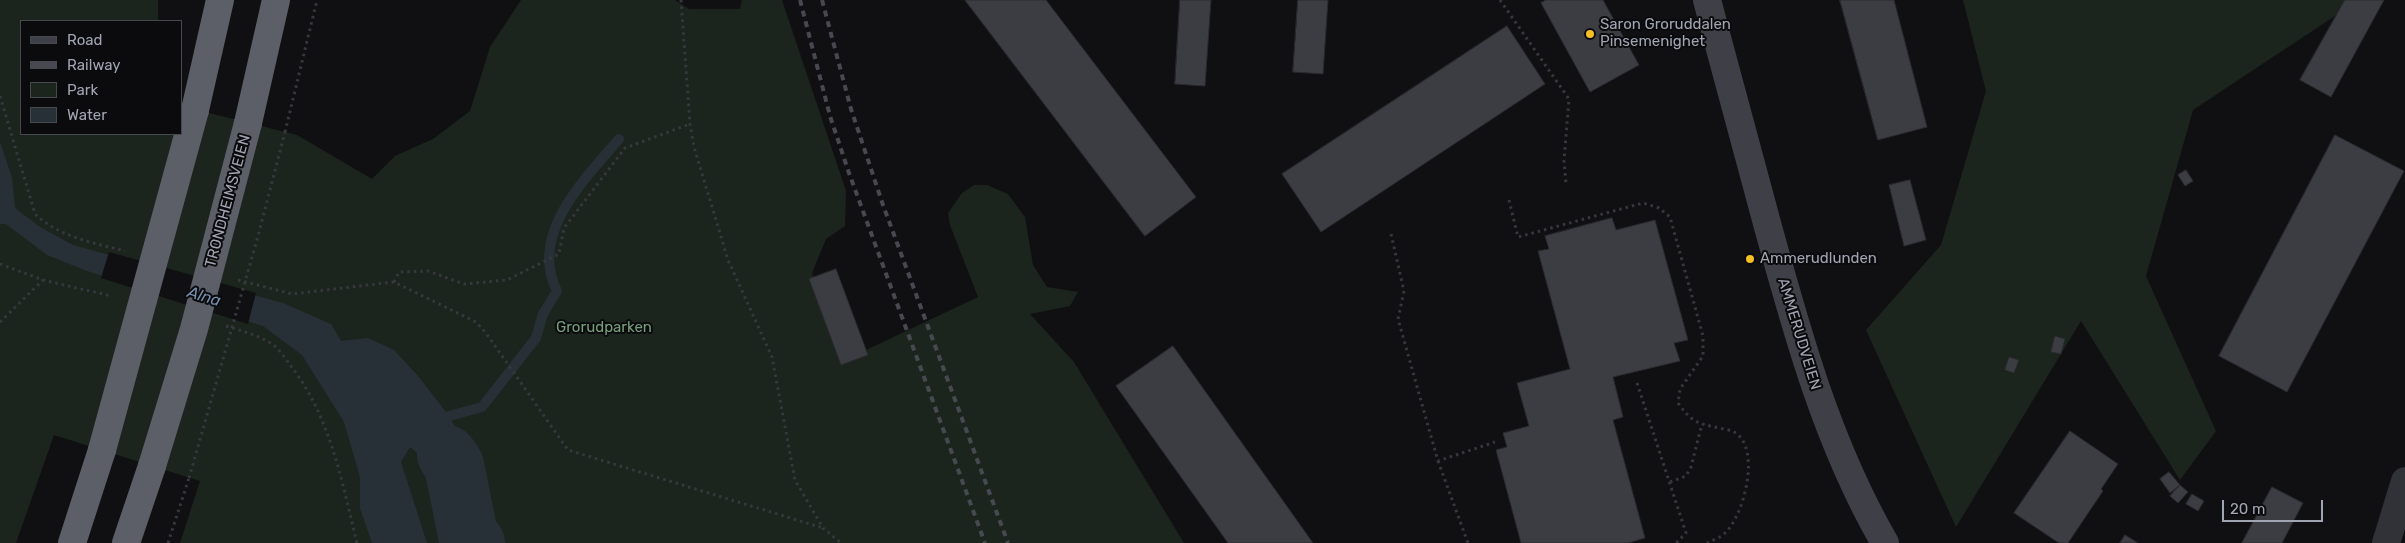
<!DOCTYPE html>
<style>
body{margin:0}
#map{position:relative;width:2405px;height:543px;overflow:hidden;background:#101012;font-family:Rubik,sans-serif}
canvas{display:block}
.legend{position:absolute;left:20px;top:20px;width:162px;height:115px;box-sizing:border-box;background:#0b0b0d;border:1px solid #47494f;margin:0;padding:6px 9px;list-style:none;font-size:15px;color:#a1a5b3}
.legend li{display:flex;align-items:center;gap:10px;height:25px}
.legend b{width:25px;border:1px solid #47494f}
.scale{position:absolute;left:2222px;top:500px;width:101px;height:22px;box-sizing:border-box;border:2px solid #a1a5b3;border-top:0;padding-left:6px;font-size:15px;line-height:18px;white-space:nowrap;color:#a1a5b3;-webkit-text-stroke:4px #0b0b0d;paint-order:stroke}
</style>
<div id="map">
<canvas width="2405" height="543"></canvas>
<ul class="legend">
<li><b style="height:6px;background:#3f4047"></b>Road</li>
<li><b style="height:6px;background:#484950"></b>Railway</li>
<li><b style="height:14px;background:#1c241e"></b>Park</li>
<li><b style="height:14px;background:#283037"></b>Water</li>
</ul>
<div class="scale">20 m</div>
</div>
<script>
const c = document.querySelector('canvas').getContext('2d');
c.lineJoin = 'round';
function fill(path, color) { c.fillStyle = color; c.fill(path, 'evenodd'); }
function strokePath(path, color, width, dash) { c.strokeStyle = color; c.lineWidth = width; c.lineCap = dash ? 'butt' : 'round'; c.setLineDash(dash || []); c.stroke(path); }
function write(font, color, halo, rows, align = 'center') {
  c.font = font + ' Rubik,sans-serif'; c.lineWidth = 4; c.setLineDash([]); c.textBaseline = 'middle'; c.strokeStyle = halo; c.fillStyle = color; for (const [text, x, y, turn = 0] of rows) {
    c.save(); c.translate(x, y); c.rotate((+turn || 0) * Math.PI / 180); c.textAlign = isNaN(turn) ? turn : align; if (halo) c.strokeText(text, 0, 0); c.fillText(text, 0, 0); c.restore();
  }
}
const green = new Path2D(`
 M0,0H158V21H21V134H181V106L297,135L372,179L395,156L433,139L470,111L490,47L521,0H675L689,9H740L742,0H782L846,191L845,226L826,239L812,273L845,360L978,297L950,225L948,213L962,193L974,185H987L1008,194L1025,217L1033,265L1047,287L1078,292L1070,306L1030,314L1074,362L1184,543H180L200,481L54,435L16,543H0Z
 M1963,0H2359L2193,110L2146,276L2216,431L2180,480L2081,321L1956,527L1866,330L1941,245L1986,91Z`);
const water = new Path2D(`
 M0,142L12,178L15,208L40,227L73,245L283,303L331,324L341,341L368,338L394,350L418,376L449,416L465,445L475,491L468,535L439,472L410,447L401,462L427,543H372L360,508V477L344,422L302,355L263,326L87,271L47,255L6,224H0Z`);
const pier = new Path2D(`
 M109,252L256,293L248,324L101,278Z`);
const stream = new Path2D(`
 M437,423L449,416L482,407L536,338L543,314L557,291C528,234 585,179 619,139`);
const river = new Path2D(`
 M447,455L454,465L468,535L475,543`);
const building = new Path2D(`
 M965,0H1046L1196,197L1145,236Z
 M1180,0H1211L1205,86L1175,84Z
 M1298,0H1328L1323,74L1293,72Z
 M1546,0H1603L1639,65L1590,92L1541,3Z
 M1840,0H1894L1927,127L1878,140Z
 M2345,0H2384L2331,97L2300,80Z
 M1507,26L1545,84L1321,232L1282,174Z
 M2335,135L2404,171L2287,392L2219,356Z
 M2186,170L2193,181L2185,186L2178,175Z
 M1910,180L1926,240L1904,246L1889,185Z
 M1612,218L1616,230L1655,220L1688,340L1674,343L1680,361L1613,377L1623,417L1613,420L1645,538L1628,543H1521L1496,450L1507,447L1503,433L1529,426L1517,383L1570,369L1538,251L1549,249L1545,236Z
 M836,269L868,355L841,365L809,279Z
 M2055,336L2065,339L2061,354L2051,352Z
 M1173,346L1313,543H1228L1116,386Z
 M2009,357L2019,360L2014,373L2005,370Z
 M2070,431L2118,464L2101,489L2103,491L2068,543H2059L2014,513Z
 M2169,472L2180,485L2170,493L2160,479Z
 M2180,485L2188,492L2178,503L2170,496Z
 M2272,487L2303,503L2282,543H2242Z
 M2192,494L2204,501L2198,511L2186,504Z
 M2125,535L2138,543H2120Z`);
const path = new Path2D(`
 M681,0L690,124L694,147L728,260L772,357L795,480L823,528L841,543
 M1500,0L1569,99L1564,161L1566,184
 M0,96L35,214C59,237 94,243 125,251
 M285,132L317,0
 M1509,200L1518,237L1643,203L1659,208L1670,217L1703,336V356L1680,389L1678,403C1692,422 1696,423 1719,428C1724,429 1730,430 1734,432C1762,447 1744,517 1724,534C1720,538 1712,540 1707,543
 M1391,234L1404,291L1398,319L1438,461L1495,442
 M0,264L43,280L111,296
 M238,280L292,294L394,282L476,322L486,333L568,450L823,528
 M394,282L399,272L428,271L464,284L507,280L559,254L564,228L625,148L690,124
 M0,322L43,280
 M226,326C242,331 258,335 272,344C279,349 285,358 290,365C330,415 342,482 357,543
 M1637,383L1686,533L1676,543
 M1438,461L1468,543
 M1670,482L1686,476L1691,467L1702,424
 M168,543L189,478`);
const street = new Path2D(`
 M2386,543L2405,481`);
const secondary = new Path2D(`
 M1707,0C1727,76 1748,152 1768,227C1798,336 1828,445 1885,543`);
const highway = new Path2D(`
 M195,110L220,0
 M248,123L276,0
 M72,543L102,450
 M126,543L152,466`);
const rail = new Path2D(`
 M800,0L830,116L849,173L985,543
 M822,0L851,109L883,205L1008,543`);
const pathBridge = new Path2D(`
 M189,478L258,236L285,132`);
const highwayBridge = new Path2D(`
 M102,450L195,110
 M152,466L194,329L248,123`);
const markers = [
 [1590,34,5,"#f6bf24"],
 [1750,259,5,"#f6bf24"]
];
const poiNames = [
 ["Saron Groruddalen",1600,25],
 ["Pinsemenighet",1600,42],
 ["Ammerudlunden",1760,259]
];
const streetNames = [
 ["TRONDHEIMSVEIEN",228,201,-75],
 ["AMMERUDVEIEN",1799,334,73]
];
const parkNames = [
 ["Grorudparken",604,328]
];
const waterNames = [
 ["Alna",204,297,17]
];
fill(green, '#1c241e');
fill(water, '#283037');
fill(pier, '#101012');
strokePath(stream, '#283037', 10);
strokePath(river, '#283037', 60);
fill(building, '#3c3d42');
strokePath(building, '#2a2a2e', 1);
strokePath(path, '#37383e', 3, [2.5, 4]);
strokePath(street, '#313237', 28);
strokePath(secondary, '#3f4047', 28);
strokePath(highway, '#5d5f68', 28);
strokePath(rail, '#484950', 4, [6, 5]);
strokePath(pathBridge, '#37383e', 3, [2.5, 4]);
strokePath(highwayBridge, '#5d5f68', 28);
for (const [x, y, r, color] of markers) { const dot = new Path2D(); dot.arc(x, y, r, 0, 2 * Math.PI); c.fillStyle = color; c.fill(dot); strokePath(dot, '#0b0b0d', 2); }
write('15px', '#a1a5b3', '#0b0b0d', poiNames, 'left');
write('15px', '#a1a5b3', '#0b0b0d', streetNames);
write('15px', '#779f7c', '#0b0b0d', parkNames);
write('italic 16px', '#7690b0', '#0b0b0d', waterNames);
</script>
